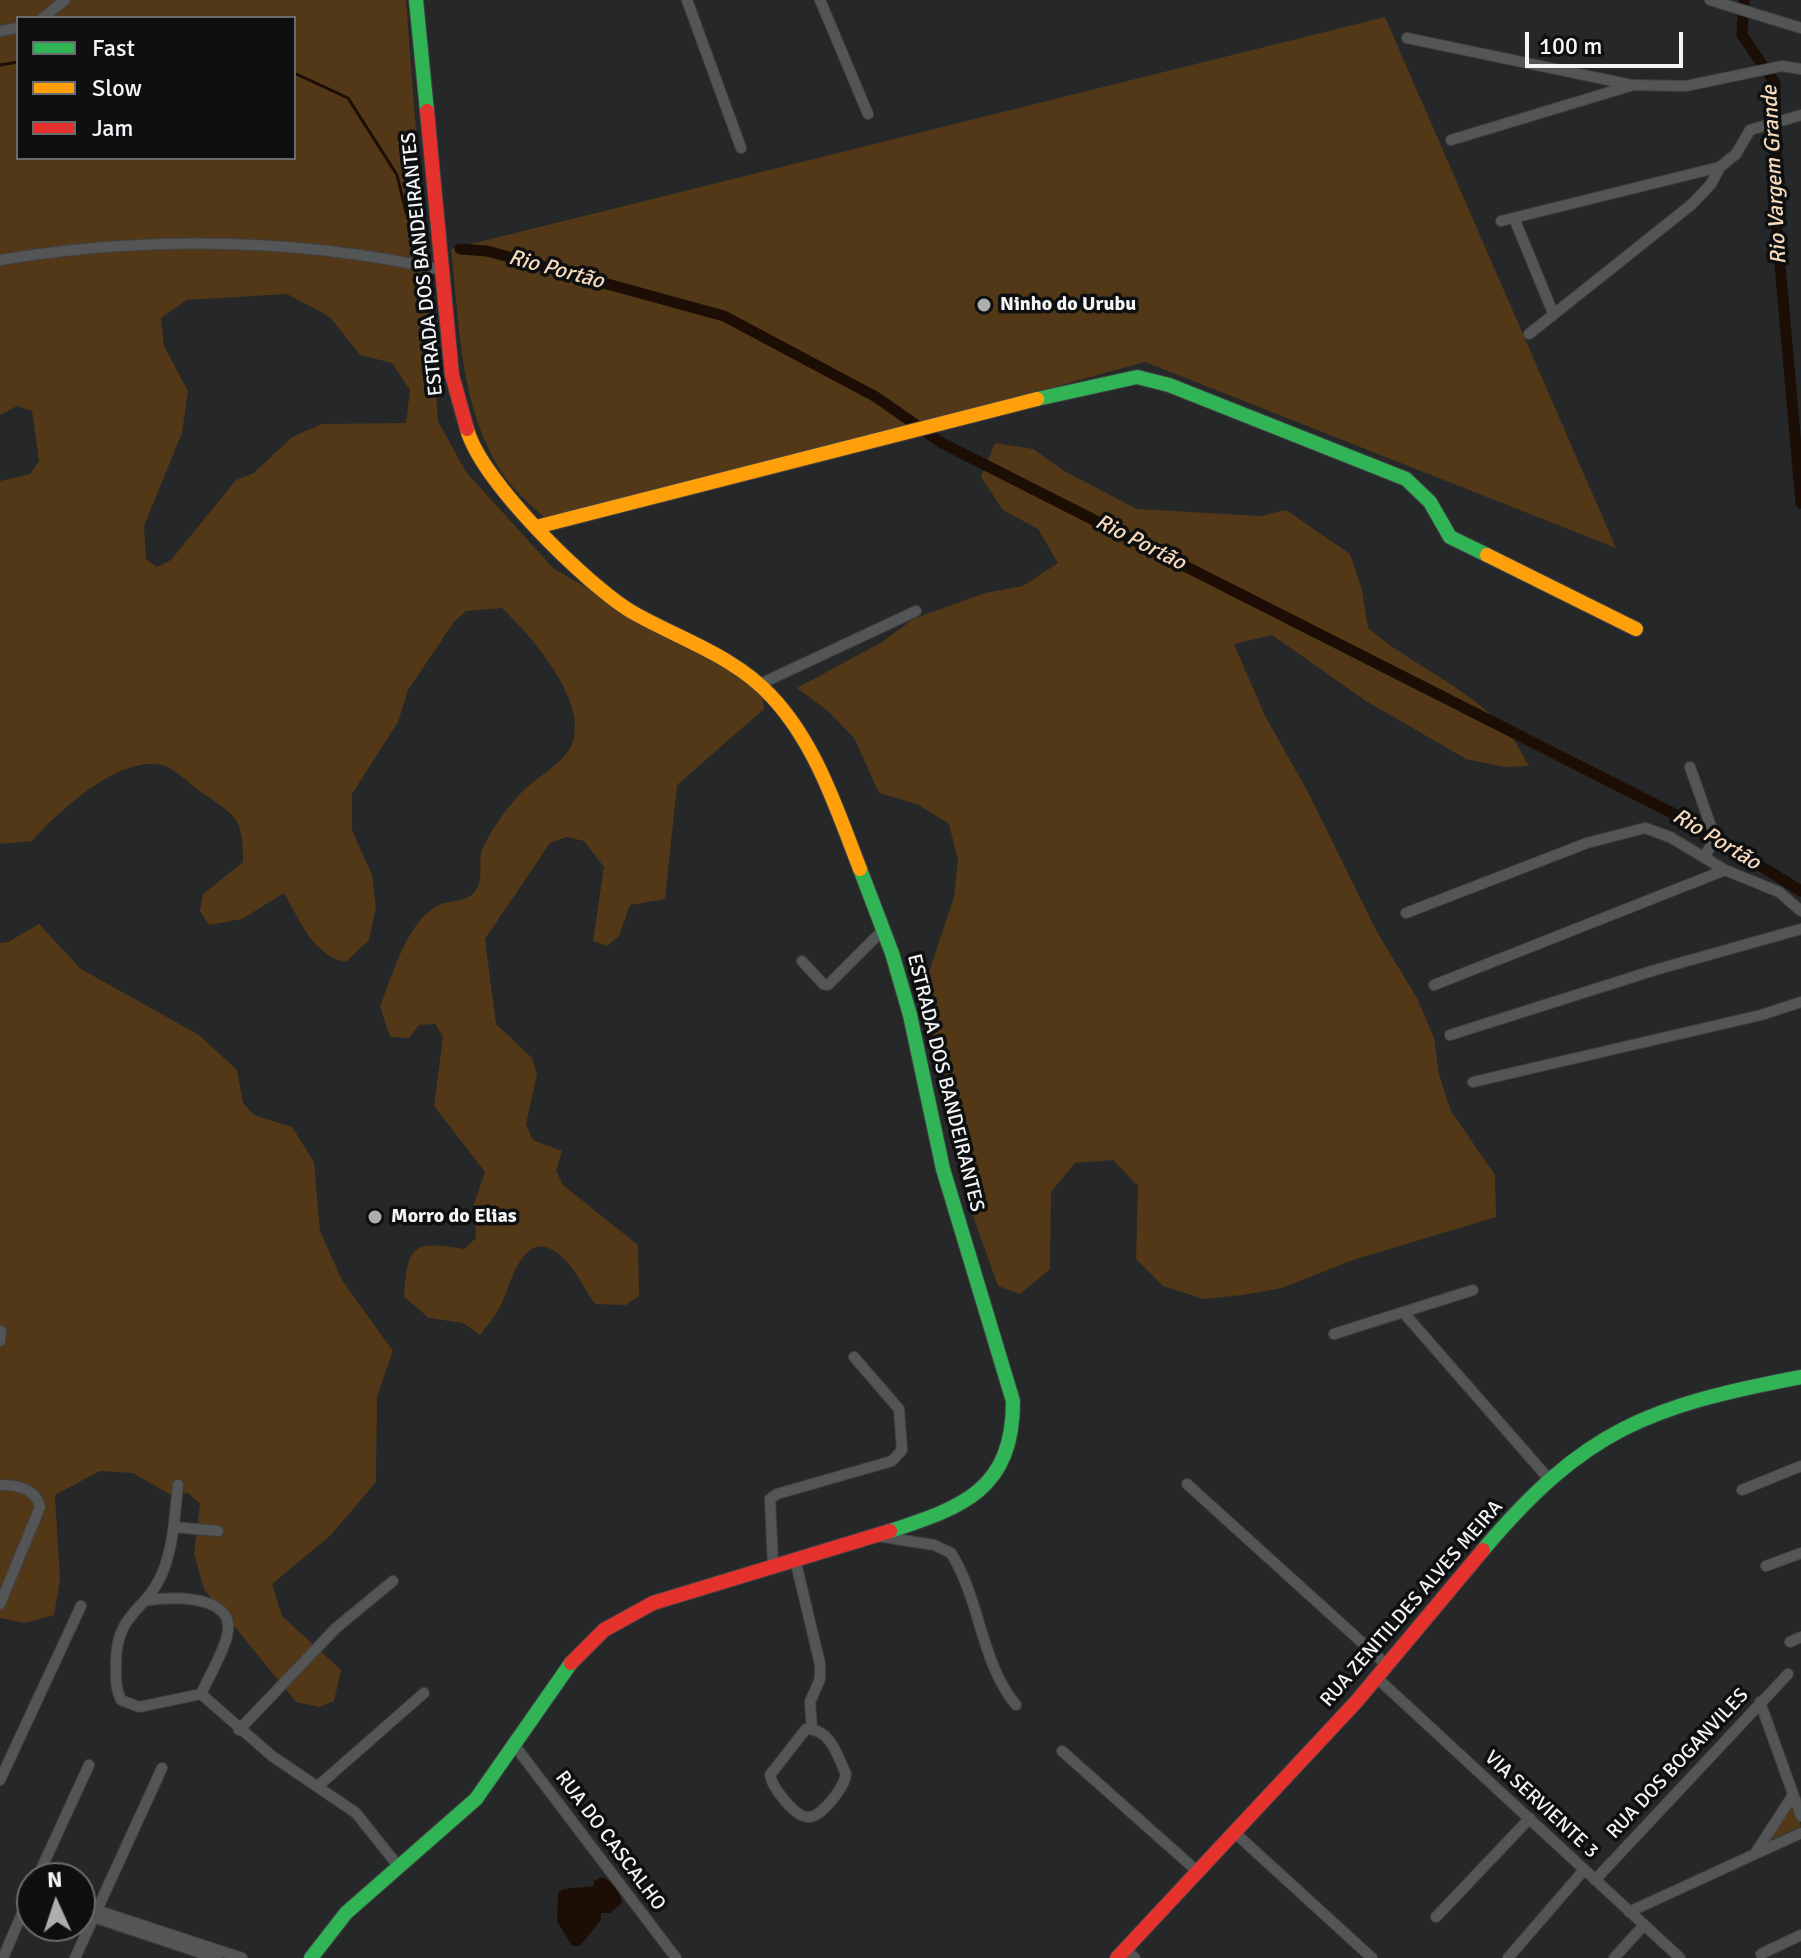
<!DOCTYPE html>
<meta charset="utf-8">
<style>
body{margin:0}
#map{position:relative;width:1801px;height:1958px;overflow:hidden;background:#252729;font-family:Signika,sans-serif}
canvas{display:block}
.legend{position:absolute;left:16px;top:16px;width:280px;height:144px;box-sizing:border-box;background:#0e0f11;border:2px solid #6a6b6d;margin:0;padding:10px 14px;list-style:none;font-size:24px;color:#f4f5f7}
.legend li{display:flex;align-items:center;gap:16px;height:40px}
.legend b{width:40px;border:2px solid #6a6b6d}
.north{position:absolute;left:16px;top:1862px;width:80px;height:80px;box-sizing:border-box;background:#0e0f11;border:2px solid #6a6b6d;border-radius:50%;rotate:357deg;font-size:22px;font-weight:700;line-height:32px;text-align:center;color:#f4f5f7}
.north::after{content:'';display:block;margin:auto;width:28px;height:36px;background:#acadaf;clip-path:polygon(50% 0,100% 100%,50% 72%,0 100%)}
.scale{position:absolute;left:1525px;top:32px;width:158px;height:36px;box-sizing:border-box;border:4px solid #f4f5f7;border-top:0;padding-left:10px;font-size:24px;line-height:28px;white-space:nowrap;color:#f4f5f7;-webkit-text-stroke:6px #0e0f11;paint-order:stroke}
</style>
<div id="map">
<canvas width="1801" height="1958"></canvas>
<ul class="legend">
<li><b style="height:10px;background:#30b455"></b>Fast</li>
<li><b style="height:10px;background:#ff9f0a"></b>Slow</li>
<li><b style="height:10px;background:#e5322d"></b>Jam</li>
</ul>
<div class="north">N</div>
<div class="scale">100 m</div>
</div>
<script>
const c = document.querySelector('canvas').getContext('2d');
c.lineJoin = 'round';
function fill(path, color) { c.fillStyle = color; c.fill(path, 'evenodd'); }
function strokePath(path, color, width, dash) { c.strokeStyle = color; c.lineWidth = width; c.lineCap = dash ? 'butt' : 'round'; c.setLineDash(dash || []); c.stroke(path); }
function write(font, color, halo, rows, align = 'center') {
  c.font = font + ' Signika,sans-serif'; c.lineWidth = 7; c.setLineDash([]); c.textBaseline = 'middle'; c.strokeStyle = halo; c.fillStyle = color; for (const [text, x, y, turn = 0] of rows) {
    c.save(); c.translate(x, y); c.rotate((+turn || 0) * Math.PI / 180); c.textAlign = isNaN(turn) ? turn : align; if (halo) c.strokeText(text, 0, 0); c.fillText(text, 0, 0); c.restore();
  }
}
const green = new Path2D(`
 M0,0H406L438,421L466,472L554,569L741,675L761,691L764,709L677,785L665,899L630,905L619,936L607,946L593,941L604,867L584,841L567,837L550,843L485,939L496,1024L532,1058L537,1074L526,1124L533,1140L562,1151L556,1171L563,1185L638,1245L639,1296L626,1305L595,1304C585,1290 575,1268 562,1257C522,1221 511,1288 499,1309C494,1318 486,1327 480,1335L463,1323L429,1318L404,1297C407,1245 413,1240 464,1249L476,1238L474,1204L485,1172L434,1106L443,1038L436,1024L419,1025L409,1038L390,1037L380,1006C393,976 405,924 437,906C451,898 470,905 478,886C483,875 478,860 482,850C490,831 507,808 520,794C536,776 570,762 574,737C583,695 531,636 502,608L466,611L454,622L408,690L398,722L352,794V830L372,875L376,908L369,940L346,962C313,956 300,920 284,893L242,919L209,925L200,911L203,894L243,862C243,820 238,817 204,794C192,786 173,766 158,764C115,759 59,811 32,841L0,844V481L30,474L39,461L32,411L17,406L0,415ZM18,18H294V158H18ZM287,294L330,317L360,355L392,363L410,390L406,423L322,424L292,437L254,473L236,480L171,560L157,567L146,559L144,526L182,433L188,391L164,346L161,318L187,300Z
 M1385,17L1616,548L1145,362L552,525C537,510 517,494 504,476C459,409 460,327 451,249Z
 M995,443L1033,449L1066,472L1137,509L1261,516L1286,510L1350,554L1362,590L1368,628C1411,665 1467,686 1505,729C1515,739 1522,754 1529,766L1505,767L1466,759L1366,701L1272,635L1234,644L1265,716L1307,790L1377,932L1417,998L1434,1038L1439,1075L1451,1111L1495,1175L1496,1217L1353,1260L1282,1288L1243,1295L1203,1299L1163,1286L1136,1259L1138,1186L1113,1160L1075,1163L1051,1192L1050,1269L1020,1294L998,1286L973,1216L964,1141L930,1052L929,972L954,897L958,860L949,824L917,804L879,793L854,738L828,711L797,688L882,642L913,619L985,593L1023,586L1058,563L1038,529L1003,510L981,477Z
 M39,924L81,969L199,1035L237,1070L243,1103L254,1115L292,1127L314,1162L320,1231L342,1280L393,1351L377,1396L376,1482L331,1535L272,1584L282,1616L341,1670L334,1701L319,1707L296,1702L204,1589L194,1554L200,1504L188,1493L169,1494L133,1473L100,1471L55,1495L60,1580L54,1615L25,1623L0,1618V943L8,942Z
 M1793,1802L1801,1826L1768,1841Z`);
const water = new Path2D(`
 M601,1877C615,1882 619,1889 622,1903L610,1913H601V1920L580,1946H572L557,1921L558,1893L564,1889L594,1886V1881Z`);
const stream = new Path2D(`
 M0,65L18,62
 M294,73L348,98L397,175L406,212L419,230`);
const canal = new Path2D(`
 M1744,0L1742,35L1775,83L1777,231L1801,503
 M460,249L487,251L724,316L876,397L942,443L1688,821L1801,891`);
const street = new Path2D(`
 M687,0L741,148
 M820,0L868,114
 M1710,0L1801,28
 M43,18L65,0
 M0,31L18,28
 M1407,38L1632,85L1686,86L1782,66L1801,69
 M1451,140L1630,86
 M1514,218L1553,313
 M1501,221L1720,167L1736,154L1750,130L1801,115
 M0,260C147,236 297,238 442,270
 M1529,334L1691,205L1711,184L1720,167
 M760,684L916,611
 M1690,767L1715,838L1704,858
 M1406,913L1587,843L1645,828L1670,837L1725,870L1779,892L1801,911
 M802,961L823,984L828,985L884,929
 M1434,985L1725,870
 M1450,1035L1655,970L1801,929
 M1473,1082L1761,1015L1801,1002
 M1403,1312L1548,1478
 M1334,1334L1473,1290
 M0,1341L1,1331
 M1187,1484L1388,1666
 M0,1485C17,1485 36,1488 40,1507L0,1604
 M178,1485C175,1512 174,1540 165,1566C149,1613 116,1609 116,1663C116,1677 115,1688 121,1700L139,1707L201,1694L272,1756L356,1813L399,1867
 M1742,1490L1801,1466
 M174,1527L218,1531
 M877,1536L934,1545L951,1553C981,1601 980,1661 1016,1705
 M795,1559L820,1664V1679L810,1702L812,1729
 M773,1565L770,1499L777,1494L892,1461L902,1450L899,1409L854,1357
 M1766,1566L1801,1553
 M149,1600C172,1597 238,1594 227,1636C222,1656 209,1676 201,1694
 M1790,1642L1801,1637
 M1377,1678L1680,1958
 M1760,1702L1801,1816
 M806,1729C831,1729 837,1755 846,1774C845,1786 822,1817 809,1817C795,1818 772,1787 770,1775Z
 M239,1730L336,1628L393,1581
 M515,1746L676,1958
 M1062,1751L1197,1871
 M0,1780L81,1606
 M318,1786L424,1693
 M1234,1832L1372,1958
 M1756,1852L1793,1795
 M37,1878L89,1765
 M1595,1880L1788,1674
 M99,1911L242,1958
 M1629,1912L1801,1833
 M1436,1917L1530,1818
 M96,1918L216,1958
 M1125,1949L1135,1958
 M1761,1954L1801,1935
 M3,1958L32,1890
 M75,1958L162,1768
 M1508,1958L1584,1870
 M1614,1958L1644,1925`);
const fast = new Path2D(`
 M416,0L427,111
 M1037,399L1137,377L1169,385L1406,479L1430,502L1450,537L1487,555
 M860,869L892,953L910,1015L943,1169L1013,1401C1013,1490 963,1507 890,1531
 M1483,1550C1585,1429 1649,1406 1801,1377
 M311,1958L346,1913L476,1799L571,1663`);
const slow = new Path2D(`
 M467,429C481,481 586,584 632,612C679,639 735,656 772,697C816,744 837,810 860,869
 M536,527L1037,399
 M1487,555L1636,629`);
const jam = new Path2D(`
 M427,111L452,375L467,429
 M571,1663L604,1630L653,1603L890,1531
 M1117,1958L1356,1702L1483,1550`);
const markers = [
 [984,305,8,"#acadaf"],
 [375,1217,8,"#acadaf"]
];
const streetNames = [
 ["ESTRADA DOS BANDEIRANTES",423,264,-96],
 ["ESTRADA DOS BANDEIRANTES",945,1083,76],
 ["RUA ZENITILDES ALVES MEIRA",1412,1604,-49],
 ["RUA DOS BOGANVILES",1678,1764,-47],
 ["VIA SERVIENTE 3",1541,1805,43],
 ["RUA DO CASCALHO",610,1841,53]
];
const poiNames = [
 ["Ninho do Urubu",1000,305],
 ["Morro do Elias",391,1217]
];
const waterNames = [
 ["Rio Vargem Grande",1775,175,-93],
 ["Rio Portão",556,270,15],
 ["Rio Portão",1140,543,27],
 ["Rio Portão",1716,840,31]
];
fill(green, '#523816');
fill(water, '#1c0e04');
strokePath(stream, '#1c0e04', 3);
strokePath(canal, '#1c0e04', 11);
strokePath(street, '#404143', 12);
strokePath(fast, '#404143', 16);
strokePath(slow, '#404143', 16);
strokePath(jam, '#404143', 16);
strokePath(street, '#545556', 10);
strokePath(fast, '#30b455', 14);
strokePath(slow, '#ff9f0a', 14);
strokePath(jam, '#e5322d', 14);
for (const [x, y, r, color] of markers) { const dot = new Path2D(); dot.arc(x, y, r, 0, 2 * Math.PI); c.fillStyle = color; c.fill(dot); strokePath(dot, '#0e0f11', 3); }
write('20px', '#f4f5f7', '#0e0f11', streetNames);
write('bold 20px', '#f4f5f7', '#0e0f11', poiNames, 'left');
write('italic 22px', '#f7dab9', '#0e0f11', waterNames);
</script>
